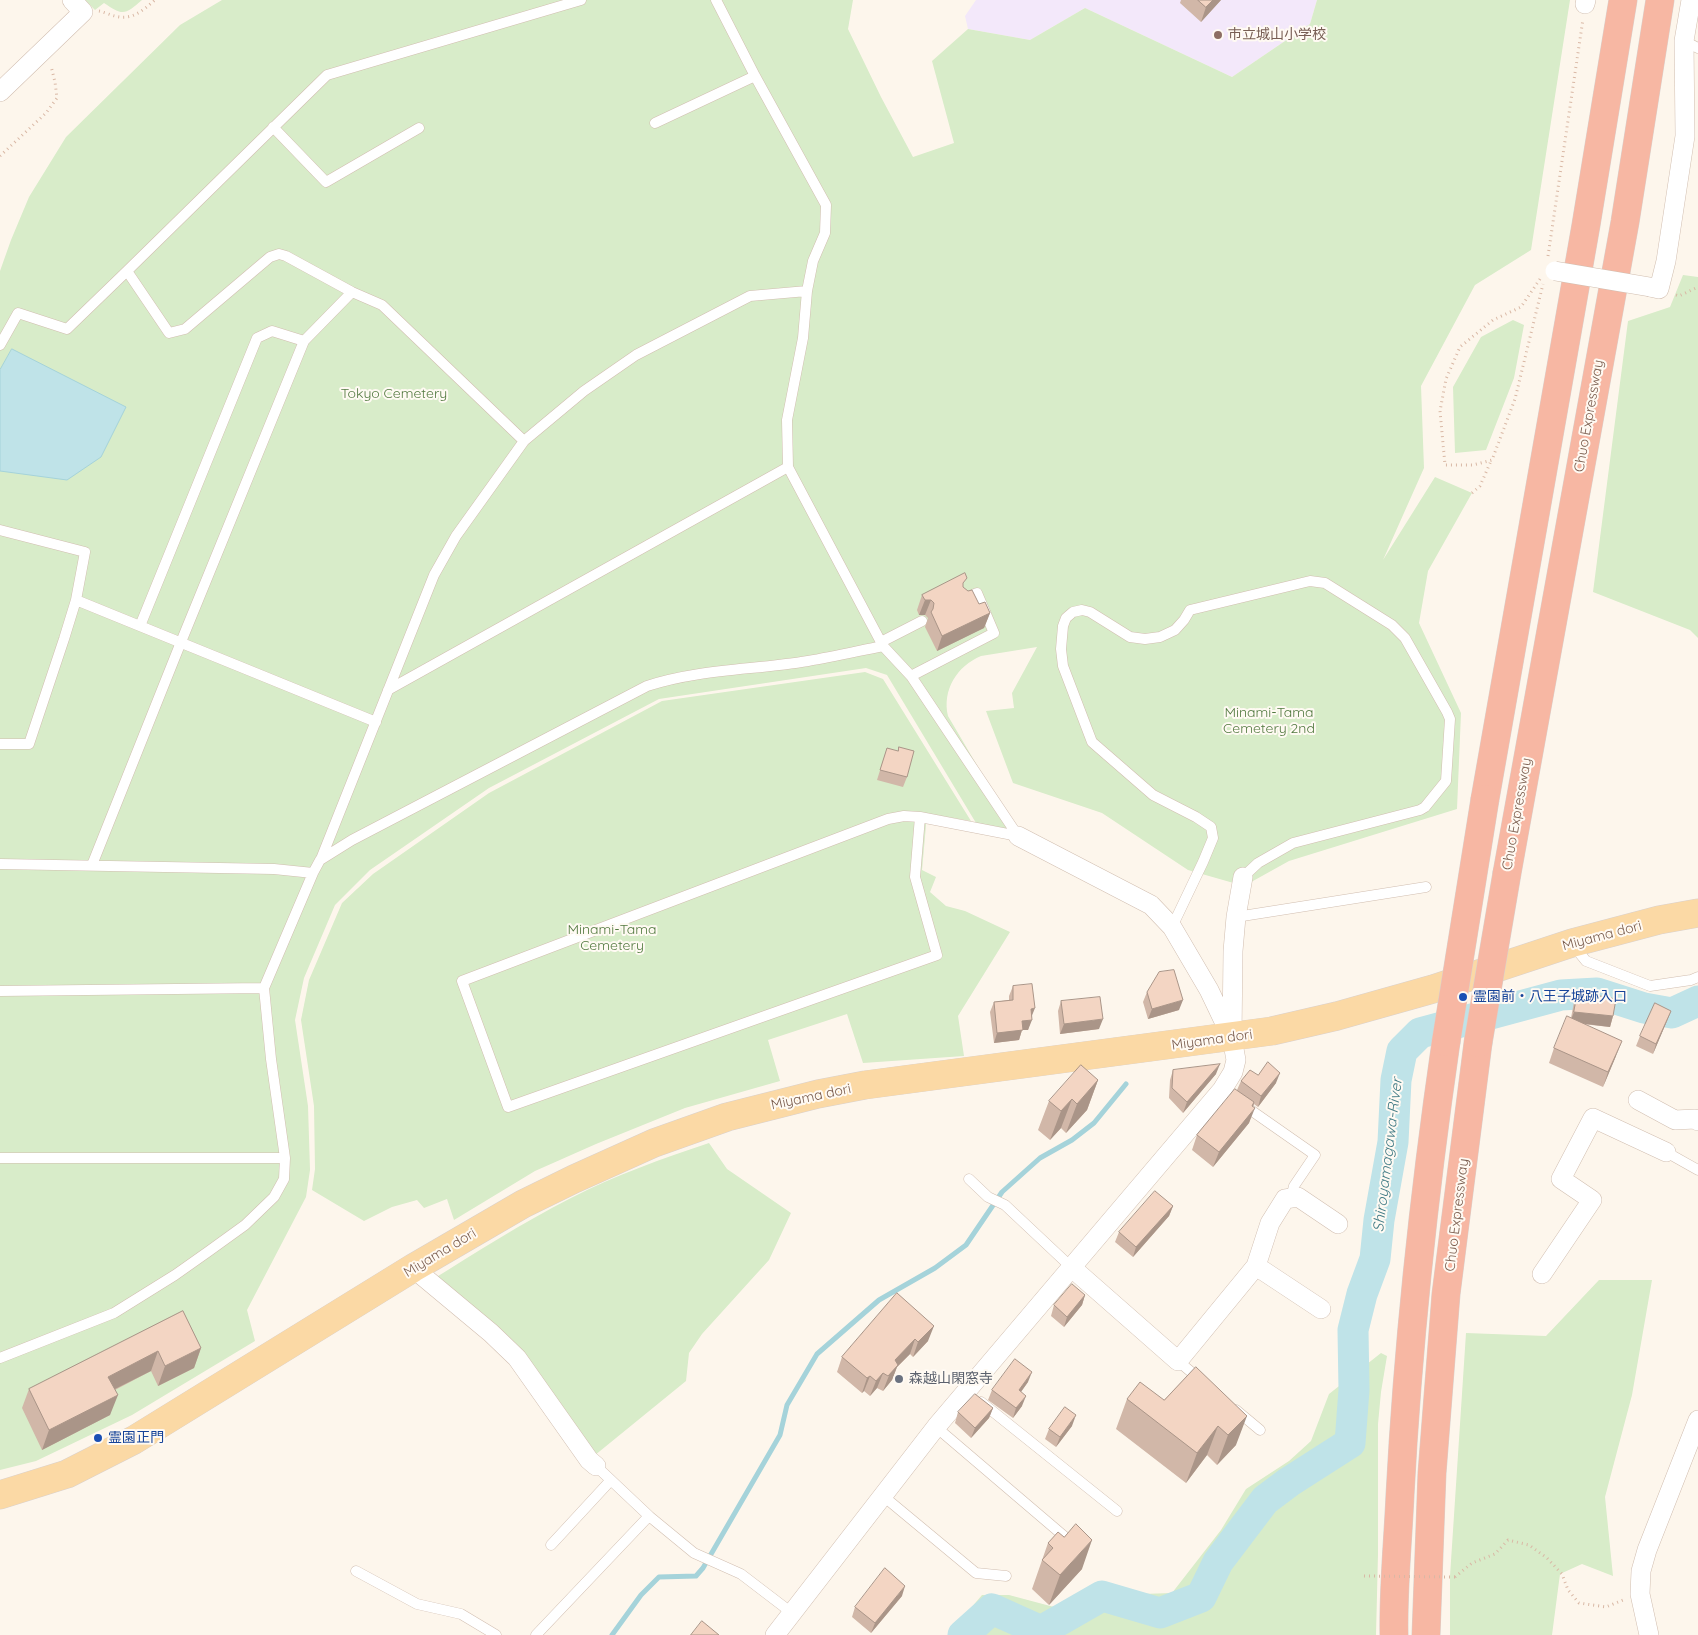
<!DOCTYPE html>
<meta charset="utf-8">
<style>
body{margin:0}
canvas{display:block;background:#fdf6ec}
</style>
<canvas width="1698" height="1635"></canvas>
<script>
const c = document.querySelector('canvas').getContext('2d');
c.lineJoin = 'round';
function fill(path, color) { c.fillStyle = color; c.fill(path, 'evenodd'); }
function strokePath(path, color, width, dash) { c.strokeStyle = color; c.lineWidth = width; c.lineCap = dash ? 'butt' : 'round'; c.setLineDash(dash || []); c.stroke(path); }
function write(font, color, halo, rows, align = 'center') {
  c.font = font + ' Quicksand,"Noto Sans JP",sans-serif'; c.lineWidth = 4; c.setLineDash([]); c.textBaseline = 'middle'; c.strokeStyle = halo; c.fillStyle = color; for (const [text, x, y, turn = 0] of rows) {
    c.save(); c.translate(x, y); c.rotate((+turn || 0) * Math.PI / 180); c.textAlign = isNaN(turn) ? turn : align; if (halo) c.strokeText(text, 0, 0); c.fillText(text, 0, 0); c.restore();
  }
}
const education = new Path2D(`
 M976,0H1317L1310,24L1232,77L1085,8L1030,40L968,29L965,16Z`);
const green = new Path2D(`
 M85,0H142C125,15 123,16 104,3L95,10Z
 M222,0H853L848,29L881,97L913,157L954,143L932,61L968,29L1030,40L1085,8L1232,77L1310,24L1317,0H1570L1531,250L1475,285L1421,386L1424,468L1383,560L1435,477L1472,493L1428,571L1419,623L1461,713L1457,809L1289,861L1244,886L1188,870L1102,813L1013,783L986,711L1014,708L1012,693L1037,647L981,656C957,666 942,690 948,716L1015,830L976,823L887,675L866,668L659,699L489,788L370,870L335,905L304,978L295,1020L308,1106L310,1170L306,1197L247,1310L255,1341L132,1415L36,1461L0,1470V271L11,240L29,197L66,137L180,25Z
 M1683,275L1698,277V638L1690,630L1593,592L1628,321L1670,307Z
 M1513,320L1524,325L1514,378L1486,450L1455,453L1453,387L1481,337Z
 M865,672L883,679L971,821L927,814L922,870L936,877L930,892L946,906L965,911L1010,932L958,1016L964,1056L863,1063L847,1014L768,1040L780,1081L685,1108L596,1144L535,1171L454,1220L447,1199L424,1208L417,1200L392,1207L364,1221L312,1190L315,1169L314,1106L301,1020L309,980L342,903L373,874L489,793L662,701Z
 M709,1143L727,1169L791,1213L769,1260L702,1334L689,1353L686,1381L589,1460L517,1358L430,1281C477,1252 522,1223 571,1198C615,1175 662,1159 709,1143Z
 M1599,1280H1652L1632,1395L1605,1497L1613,1576L1582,1564L1560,1574L1552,1635H1450V1576L1466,1333L1546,1336Z
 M1381,1353L1387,1356L1381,1392L1378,1424V1554L1376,1635H948L982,1595H1009L1054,1607L1081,1596L1172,1593L1221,1530L1246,1489L1289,1461L1311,1441L1329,1394Z`);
const water = new Path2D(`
 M12,349L126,407L101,457L67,480L0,471V370Z`);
const stream = new Path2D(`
 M1395,1040L1409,1044
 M612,1635L641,1595L659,1577L696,1576L703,1568L780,1435L787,1405L817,1354L879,1300L935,1268L966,1245L1002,1192L1040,1158L1072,1140L1094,1123L1126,1084`);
const river = new Path2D(`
 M963,1635L992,1609L1041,1631L1102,1596L1160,1613L1201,1597L1218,1562L1265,1500L1289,1482L1350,1443L1354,1390L1353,1330L1362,1294L1375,1259L1379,1220L1393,1142L1396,1080L1402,1051L1420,1033L1561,995L1597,993L1644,1008L1672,1013L1698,1001`);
const path = new Path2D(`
 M99,11C104,12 110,15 115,16C132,21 143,10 155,0
 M0,156L46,113L57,98L55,82L51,66
 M1548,256L1583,19
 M1540,279L1521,307L1493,320L1460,347L1446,379L1440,411L1445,465H1473L1492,460L1515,399L1543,284
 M1676,295L1679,296L1698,287
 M1472,493L1480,486L1491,461
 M1455,1577L1472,1563L1495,1554L1508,1540L1529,1545L1547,1558L1562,1574L1568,1590L1579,1603L1606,1607L1623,1600`);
const lane = new Path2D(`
 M716,0L755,76L826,205L825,233L813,261L807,291L803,338L787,420L788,467L883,646L911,676L1018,836
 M1684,41L1698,48
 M655,123L755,76
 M273,127L326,182L419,128
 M127,271L327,75L581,0
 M0,345L18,313L67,329L127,271L169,333L185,329L270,257L279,254L286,256L352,292L382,305L524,441
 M0,530L85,552L76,600L64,639L29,744H0
 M76,600L376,722
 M140,626L257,338L272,331L304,341
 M881,642L922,621
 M911,676L994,633L977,593L964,599
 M388,690L788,467
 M920,817L915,877L937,955L508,1107L462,981L888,819L904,816L920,817L1018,836
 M321,859L434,575L456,536L524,441L584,391L636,355L750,296L807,291
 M0,864L274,869L313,873
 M92,865L181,642L304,341L352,292
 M1236,917L1426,887
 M1172,927L1203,862L1213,838L1211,827L1196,817L1153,795L1092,742L1063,666L1061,649L1063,626L1066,618L1073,612L1082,610L1090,612L1130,637L1145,639L1160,637L1175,630L1184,620L1190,610L1310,581L1325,583L1392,625L1405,638L1447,712L1450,719L1446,781L1425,807L1420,810L1293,843L1258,863L1243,877
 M1573,945L1586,961L1650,986L1691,980L1698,977
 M0,991L264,988
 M1242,1104L1315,1155L1294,1186L1291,1198
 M1666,1152L1698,1170
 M0,1158H285
 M969,1179L988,1197L1005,1205L1071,1267
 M0,1358L114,1313L175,1275L209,1251L245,1225L274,1197L284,1179L285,1158L271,1059L264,988L313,873L320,860L352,840L647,686C699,669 754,670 808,661C833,657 858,651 883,646
 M1178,1361L1202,1381
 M981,1402L1117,1511
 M1236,1410L1260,1430
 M936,1427L1065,1537
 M596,1466L649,1516L694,1553L741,1574L792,1613
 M882,1495L976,1573L1006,1576
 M551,1545L611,1480
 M356,1571L417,1604L461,1614L496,1635
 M536,1635L649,1516`);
const street = new Path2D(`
 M1585,4L1586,0
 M0,92L83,12L72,0
 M1650,287L1659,289L1666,261L1685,136L1684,41L1691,0
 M1018,836L1151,905L1172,927L1209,990L1230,1034
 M1638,1100L1675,1120L1695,1119L1698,1121
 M1256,1266L1321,1309
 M1071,1267L1178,1361L1256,1266L1270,1223L1285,1199L1298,1197L1338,1224
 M413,1268L491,1333L517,1358L589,1460L596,1466
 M1542,1274L1592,1200L1561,1179L1593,1118L1666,1152
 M775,1635L936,1427L1222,1090L1233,1072L1236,1060L1232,1038L1233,951L1236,917L1243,877
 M1649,1635L1640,1594L1641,1571L1647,1550L1698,1420`);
const primary = new Path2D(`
 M0,1495L67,1474L134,1440L413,1268L523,1204L574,1179L654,1143L727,1117L818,1094L865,1085L1272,1031L1337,1016L1433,989L1572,943L1659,920L1698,913`);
const highway = new Path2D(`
 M1485,799L1586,225L1623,0
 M1507,873L1625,222L1660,0
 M1394,1635C1393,1588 1398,1541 1400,1495C1408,1342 1424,1193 1446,1042
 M1426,1635L1432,1473L1446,1294L1478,1043`);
const pathBridge = new Path2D(`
 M1364,1576L1455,1577`);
const streetBridge = new Path2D(`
 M1555,271L1650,287`);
const highwayBridge = new Path2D(`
 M1446,1042L1485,799
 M1478,1043L1507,873`);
const wall = new Path2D(`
 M1181,0H1221L1201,22L1180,3Z
 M963,587L979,604L990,613L984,628L937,651L925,627L928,618L925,615H919L917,610L922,595Z
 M887,748L907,777L903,787L877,780Z
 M1013,986L1032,1016L1028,1030H1022L1019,1040L994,1043L990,1012L994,1002L1009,1000V996Z
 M1147,992L1179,1010L1148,1019L1143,1002Z
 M1578,992L1613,1016L1610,1027L1582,1024L1616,1056L1603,1087L1549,1063L1554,1048L1571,1018L1574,1002Z
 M1061,1001L1099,1029L1060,1034L1058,1011Z
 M1671,1011L1653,1054L1636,1046L1640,1036Z
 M1173,1070L1216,1074L1183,1113L1169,1098L1170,1080Z
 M1258,1075L1276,1083L1258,1107L1254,1104L1249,1123L1213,1167L1192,1150L1197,1135L1237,1090L1241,1081Z
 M1098,1080L1087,1110L1066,1133L1061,1128L1050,1140L1038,1130L1049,1101Z
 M1173,1206L1169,1216L1133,1257L1115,1242L1119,1232Z
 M897,1293L928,1341L913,1357L910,1354L897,1367L892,1380L883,1391L877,1388L870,1396L864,1391L862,1393L837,1372L842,1357Z
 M1085,1295L1082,1305L1064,1327L1051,1316L1054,1305Z
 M183,1311L201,1348L194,1368L158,1386L151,1371L115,1390L110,1415L42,1450L22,1408L29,1389Z
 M1196,1367L1236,1445L1217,1465L1207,1455L1186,1483L1116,1429L1127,1399L1164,1400Z
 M1028,1382L1021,1392L1022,1406L1013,1418L988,1400L992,1390Z
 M993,1408L989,1418L971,1438L955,1423L958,1412Z
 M1072,1426L1056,1447L1045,1439L1049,1429Z
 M1048,1543L1082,1569L1049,1605L1032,1589Z
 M902,1596L871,1633L852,1617L855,1607Z`);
const shadedWall = new Path2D(`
 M1213,0H1221L1201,22L1206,7Z
 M925,600H931L925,615H919Z
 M990,613L984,628L937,651L942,636Z
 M1183,1000L1179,1010L1148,1019L1152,1009Z
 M1035,1008L1031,1018V1009Z
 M1671,1011L1667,1021L1653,1054L1656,1044Z
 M1574,1012L1613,1016L1610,1027L1570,1022Z
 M1103,1019L1099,1029L1060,1034L1064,1024Z
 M1032,1020L1028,1030H1022L1019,1040L994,1043L997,1033L1022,1021Z
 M1622,1041L1616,1056L1603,1087L1608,1072Z
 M1220,1064L1216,1074L1183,1113L1187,1102Z
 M1280,1073L1276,1083L1258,1107L1261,1096Z
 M1098,1080L1087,1110L1066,1133L1077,1104Z
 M1072,1099L1061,1128L1050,1140L1061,1111Z
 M1254,1102L1251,1113L1255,1108L1249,1123L1213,1167L1219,1152Z
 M1173,1206L1169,1216L1133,1257L1136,1247Z
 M1085,1295L1082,1305L1064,1327L1067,1317Z
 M934,1326L928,1341L913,1357L918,1342Z
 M915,1339L910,1354L897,1367L892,1380L883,1391L895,1360Z
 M201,1348L194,1368L158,1386L165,1366Z
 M158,1351L151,1371L101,1396L108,1377Z
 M1032,1372L1028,1382L1015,1400L1019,1390Z
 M883,1373L877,1388L870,1396L876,1381Z
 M870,1376L864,1391L862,1393L867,1378Z
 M118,1395L110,1415L42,1450L49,1430Z
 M1026,1396L1022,1406L1013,1418L1016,1408Z
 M993,1408L989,1418L971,1438L975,1428Z
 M1076,1415L1072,1426L1056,1447L1060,1437Z
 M1247,1416L1236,1445L1217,1465L1228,1435Z
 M1218,1426L1207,1455L1186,1483L1197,1453Z
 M1092,1540L1082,1569L1049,1605L1060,1575Z
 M905,1586L902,1596L871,1633L875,1623Z`);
const building = new Path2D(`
 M1198,0H1213L1206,7Z
 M965,573L967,578L963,583V587L968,591L972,590L979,604L985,602L990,613L942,636L931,612L933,609L934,603L931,600H925L922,595Z
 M899,747L914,751L907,777L880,770L887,748L898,751Z
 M1174,970L1183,1000L1152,1009L1147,992L1159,972Z
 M1032,984L1035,1008L1031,1009L1032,1020L1022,1021L1023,1030L997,1033L994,1002L1013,1000V986Z
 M1578,992L1616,999L1613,1016L1574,1012Z
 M1100,997L1103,1019L1064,1024L1061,1001Z
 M1655,1003L1671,1011L1656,1044L1640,1036Z
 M1567,1016L1622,1041L1608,1072L1554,1048Z
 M1268,1062L1280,1073L1261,1096L1241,1081L1250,1070L1258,1075Z
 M1220,1064L1187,1102L1172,1088L1173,1070Z
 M1081,1065L1098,1080L1077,1104L1072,1099L1061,1111L1049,1101Z
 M1235,1089L1254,1102L1252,1106L1255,1108L1219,1152L1197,1135Z
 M1155,1191L1173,1206L1136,1247L1119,1232Z
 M1072,1284L1085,1295L1067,1317L1054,1305Z
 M897,1293L934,1326L918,1342L915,1339L895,1360L898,1365L888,1376L883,1373L876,1381L870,1376L867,1378L842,1357Z
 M183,1311L201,1348L165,1366L158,1351L108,1377L118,1395L49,1430L29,1389Z
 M1015,1359L1032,1372L1019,1390L1026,1396L1016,1408L992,1390Z
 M1196,1367L1247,1416L1228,1435L1218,1426L1197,1453L1127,1399L1140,1382L1164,1400Z
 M975,1394L993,1408L975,1428L958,1412Z
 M1065,1407L1076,1415L1060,1437L1049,1429Z
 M1076,1524L1092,1540L1060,1575L1042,1560L1053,1548L1048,1543L1058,1532L1064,1537Z
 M885,1568L905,1586L875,1623L855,1607Z
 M702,1621L719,1635H691Z`);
const markers = [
 [1218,35,5,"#8d6e63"],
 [1463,997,5,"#1a4fb4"],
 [899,1379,5,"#6b7280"],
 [98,1438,5,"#1a4fb4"]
];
const educationNames = [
 ["市立城山小学校",1228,35]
];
const parkNames = [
 ["Tokyo Cemetery",394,394],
 ["Minami-Tama",1269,713],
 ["Cemetery 2nd",1269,729],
 ["Minami-Tama",612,930],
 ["Cemetery",612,946]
];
const streetNames = [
 ["Chuo Expressway",1589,416,-80],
 ["Chuo Expressway",1517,814,-80],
 ["Miyama dori",1602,936,-15],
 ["Miyama dori",1212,1040,-8],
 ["Miyama dori",811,1097,-12],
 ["Chuo Expressway",1457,1215,-83],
 ["Miyama dori",440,1253,-31]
];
const transitNames = [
 ["霊園前・八王子城跡入口",1473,997],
 ["霊園正門",108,1438]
];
const worshipNames = [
 ["森越山閑窓寺",909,1379]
];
const waterNames = [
 ["Shiroyamagawa-River",1388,1155,-83]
];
fill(education, '#f3e8fa');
fill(green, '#d8ecc9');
fill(water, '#bfe3e8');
strokePath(water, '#a5d3da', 1);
strokePath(stream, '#a5d3da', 5);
strokePath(river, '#bfe3e8', 31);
strokePath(lane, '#d1beb0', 11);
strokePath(street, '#d1beb0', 20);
strokePath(primary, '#dad1cd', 29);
strokePath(highway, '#dad1cd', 29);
strokePath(path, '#d9b8a5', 3, [1, 4]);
strokePath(lane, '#fff', 10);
strokePath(street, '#fff', 19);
strokePath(primary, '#fbd9a5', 28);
strokePath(highway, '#f7b7a3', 28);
strokePath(streetBridge, '#d1beb0', 20, []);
strokePath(highwayBridge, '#dad1cd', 29, []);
strokePath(pathBridge, '#d9b8a5', 3, [1, 4]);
strokePath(streetBridge, '#fff', 19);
strokePath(highwayBridge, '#f7b7a3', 28);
fill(wall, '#d1b7a8');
fill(shadedWall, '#aa9588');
fill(building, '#f3d5c3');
strokePath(building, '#aa9588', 1);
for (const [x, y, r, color] of markers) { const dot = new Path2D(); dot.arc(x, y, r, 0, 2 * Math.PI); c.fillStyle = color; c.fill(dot); strokePath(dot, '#fffaf3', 2); }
write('14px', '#785e54', '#fffaf3', educationNames, 'left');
write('14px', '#537a41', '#fffaf3', parkNames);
write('14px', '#7a5c4d', '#fffaf3', streetNames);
write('14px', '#164399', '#fffaf3', transitNames, 'left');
write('14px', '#5b616d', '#fffaf3', worshipNames, 'left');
write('italic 15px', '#437c86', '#fffaf3', waterNames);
</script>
